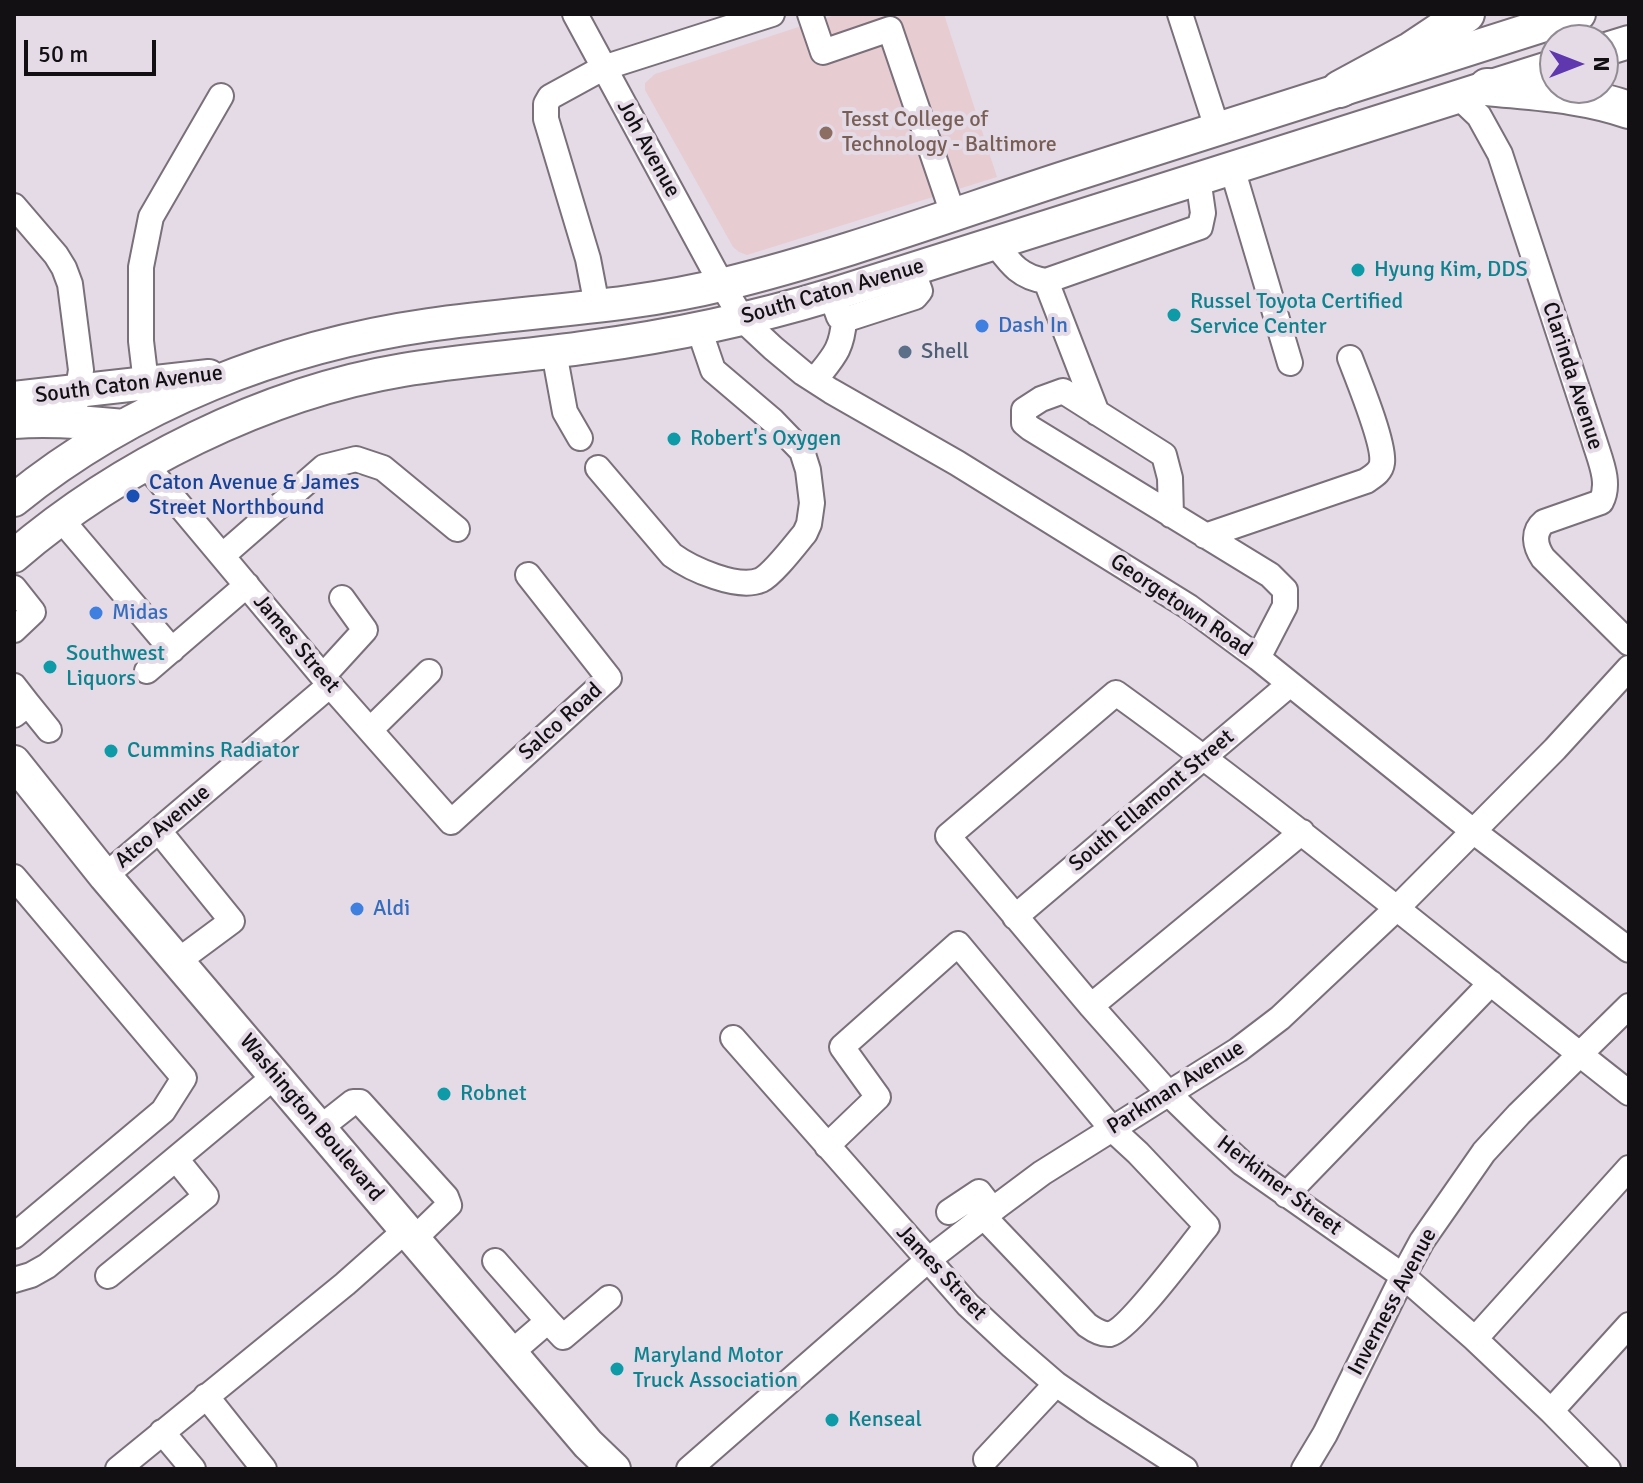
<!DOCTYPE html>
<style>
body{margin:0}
#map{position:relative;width:1643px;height:1483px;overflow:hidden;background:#e4dbe6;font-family:Signika,sans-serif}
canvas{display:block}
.frame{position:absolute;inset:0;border:16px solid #131014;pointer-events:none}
.north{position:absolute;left:1539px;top:24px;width:80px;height:80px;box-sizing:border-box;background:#e4dbe6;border:2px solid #908a92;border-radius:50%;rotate:90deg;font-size:22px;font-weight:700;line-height:32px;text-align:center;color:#131014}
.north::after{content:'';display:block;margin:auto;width:28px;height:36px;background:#5f38b0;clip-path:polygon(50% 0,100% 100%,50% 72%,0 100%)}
.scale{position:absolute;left:24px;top:40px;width:132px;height:36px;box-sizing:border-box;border:4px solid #131014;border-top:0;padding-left:10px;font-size:24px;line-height:28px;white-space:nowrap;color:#131014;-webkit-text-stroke:6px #e4dbe6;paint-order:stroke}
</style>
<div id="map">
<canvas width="1643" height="1483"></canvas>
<div class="frame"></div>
<div class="north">N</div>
<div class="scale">50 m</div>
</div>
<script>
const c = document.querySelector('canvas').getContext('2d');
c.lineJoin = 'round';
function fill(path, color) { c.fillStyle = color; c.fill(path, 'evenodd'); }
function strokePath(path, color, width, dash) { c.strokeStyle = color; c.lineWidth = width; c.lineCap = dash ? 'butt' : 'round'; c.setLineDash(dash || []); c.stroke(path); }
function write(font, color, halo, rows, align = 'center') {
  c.font = font + ' Signika,sans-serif'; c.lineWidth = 8; c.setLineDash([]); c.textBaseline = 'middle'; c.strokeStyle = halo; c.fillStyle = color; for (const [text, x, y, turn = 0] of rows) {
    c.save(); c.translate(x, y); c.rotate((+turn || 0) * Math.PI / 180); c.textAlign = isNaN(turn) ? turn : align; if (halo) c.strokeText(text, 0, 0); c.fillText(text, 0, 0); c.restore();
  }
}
const education = new Path2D(`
 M838,14H944L997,177L747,255L739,252L733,247L645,90V83L655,74Z`);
const minor = new Path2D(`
 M575,14L722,285L743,320L773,348L803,373L831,391L957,463L1189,607L1258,658L1473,831L1629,950
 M810,14L823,52L890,29L953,214
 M1180,14L1217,128
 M1458,96L1479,116L1500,154L1594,440C1600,460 1611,483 1601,502L1544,522C1532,532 1535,546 1543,558L1629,643
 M1232,168L1290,363
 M14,206L56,255L64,268L70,284L81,370L75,407
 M995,243C1010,263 1019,277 1046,281L1200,227L1203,213L1198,178
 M1046,281L1097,413
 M831,295L839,317L844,320L915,297L920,291L912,269
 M597,306L588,259L546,119V104L550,97L603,68L772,14
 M554,352L565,412L580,438
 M815,380C833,357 842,350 844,320
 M146,383L141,341V267L151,217L221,96
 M145,464L330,685L451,822L609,678L528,575
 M598,468L672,555C691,569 738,590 761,580C773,574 795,545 805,533L809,524L812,503L808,470L802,451L773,421L713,370L699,329
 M1171,515L1170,478L1164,455L1063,391L1041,399L1024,410V423L1030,428L1270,575L1285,590V606L1258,658
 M60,518L172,650
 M1205,536L1366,481C1373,476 1381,472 1382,463C1385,444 1358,379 1350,358
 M222,556L324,467L356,459L383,468L457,529
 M14,588L33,612L14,630
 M147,671L247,585
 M323,676L365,630L342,598
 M14,686L28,704L14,715
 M28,704L49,730
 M370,730L429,672
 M159,831L232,921L178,961
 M105,876L330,685
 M14,877L184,1078L163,1111L14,1236
 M1015,917L1290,684
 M1091,1006L1302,832
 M733,1038L968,1305L1012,1346L1056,1384L1095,1411L1185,1469
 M320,1128L353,1102H360L446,1197L449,1205L414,1239
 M827,1146L878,1097L842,1047L958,944L1112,1129L1138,1153L1207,1226C1191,1245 1129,1330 1110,1334C1102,1335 1094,1330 1087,1325L984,1217
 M1286,1195L1491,983
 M949,1212L979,1192L993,1210
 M495,1261L548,1321
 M108,1276L206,1196L176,1159
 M14,1280L31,1275L47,1266L275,1076
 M1475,1339L1629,1168
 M512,1352L548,1321L563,1337L609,1298
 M206,1396L264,1469
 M1551,1411L1629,1325
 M162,1432L193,1469
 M986,1459L1056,1384
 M118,1469L345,1284L406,1230
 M689,1469L928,1260L999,1205L1042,1173L1238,1050L1280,1018L1397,908L1555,749L1629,668
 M1304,1469L1325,1434L1403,1276L1422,1241L1452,1198L1484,1152L1519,1114L1629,1006
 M1608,1469L1551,1411L1475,1339L1403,1276L1242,1163L1204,1128L1169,1094L1091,1006L948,836L1116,693C1292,820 1458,959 1629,1093`);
const major = new Path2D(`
 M1603,50L1629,42
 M14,398L209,376
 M14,422C51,419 87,422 124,426
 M14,500C132,404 281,346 429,325C528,311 628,308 725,284C843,255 958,212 1073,175C1241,120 1410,67 1579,14
 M14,556C119,466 265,393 403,370C464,360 527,356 589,347C671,336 752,319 831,295L1555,66
 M14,762L105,876L588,1444L614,1469`);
const highway = new Path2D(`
 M1487,87C1535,92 1583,94 1629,110
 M1340,89L1412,50L1466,14`);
const markers = [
 [826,133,8,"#8d6e63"],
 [1358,270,8,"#0f9aa8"],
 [1174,315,8,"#0f9aa8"],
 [982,326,8,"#3f7fe0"],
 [905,352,8,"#5c6f8a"],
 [674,439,8,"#0f9aa8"],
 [133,496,8,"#1a4fb4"],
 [96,613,8,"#3f7fe0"],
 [50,667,8,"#0f9aa8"],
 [111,751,8,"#0f9aa8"],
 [357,909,8,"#3f7fe0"],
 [444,1094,8,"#0f9aa8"],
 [617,1369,8,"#0f9aa8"],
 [832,1420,8,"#0f9aa8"]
];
const educationNames = [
 ["Tesst College of",842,120],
 ["Technology - Baltimore",842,145]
];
const streetNames = [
 ["Joh Avenue",648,149,61],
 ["South Caton Avenue",833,292,-16],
 ["Clarinda Avenue",1572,376,72],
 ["South Caton Avenue",129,385,-7],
 ["Georgetown Road",1181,606,34],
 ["James Street",296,644,50],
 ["Salco Road",561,722,-42],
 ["South Ellamont Street",1152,801,-40],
 ["Atco Avenue",163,827,-40],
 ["Parkman Avenue",1176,1088,-32],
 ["Washington Boulevard",311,1118,50],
 ["Herkimer Street",1279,1186,37],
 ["James Street",941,1273,47],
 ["Inverness Avenue",1393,1302,-62]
];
const cultureNames = [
 ["Hyung Kim, DDS",1374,270],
 ["Russel Toyota Certified",1190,302],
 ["Service Center",1190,327],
 ["Robert's Oxygen",690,439],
 ["Southwest",66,654],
 ["Liquors",66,679],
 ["Cummins Radiator",127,751],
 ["Robnet",460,1094],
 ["Maryland Motor",633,1356],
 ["Truck Association",633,1381],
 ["Kenseal",848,1420]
];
const shopNames = [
 ["Dash In",998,326],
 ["Midas",112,613],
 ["Aldi",373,909]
];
const serviceNames = [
 ["Shell",921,352]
];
const transitNames = [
 ["Caton Avenue & James",149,483],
 ["Street Northbound",149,508]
];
fill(education, '#e7cdd1');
strokePath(minor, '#79707a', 28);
strokePath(major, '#79707a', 36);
strokePath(highway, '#79707a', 40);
strokePath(minor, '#fff', 24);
strokePath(major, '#fff', 32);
strokePath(highway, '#fff', 36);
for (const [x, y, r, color] of markers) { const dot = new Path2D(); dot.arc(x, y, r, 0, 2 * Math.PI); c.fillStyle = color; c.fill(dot); strokePath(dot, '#e4dbe6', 3); }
write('22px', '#785e54', '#e4dbe6', educationNames, 'left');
write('22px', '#131014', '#e4dbe6', streetNames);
write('22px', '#0d838f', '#e4dbe6', cultureNames, 'left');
write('22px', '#366cbe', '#e4dbe6', shopNames, 'left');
write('22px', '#4e5e75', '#e4dbe6', serviceNames, 'left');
write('22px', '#164399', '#e4dbe6', transitNames, 'left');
</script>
